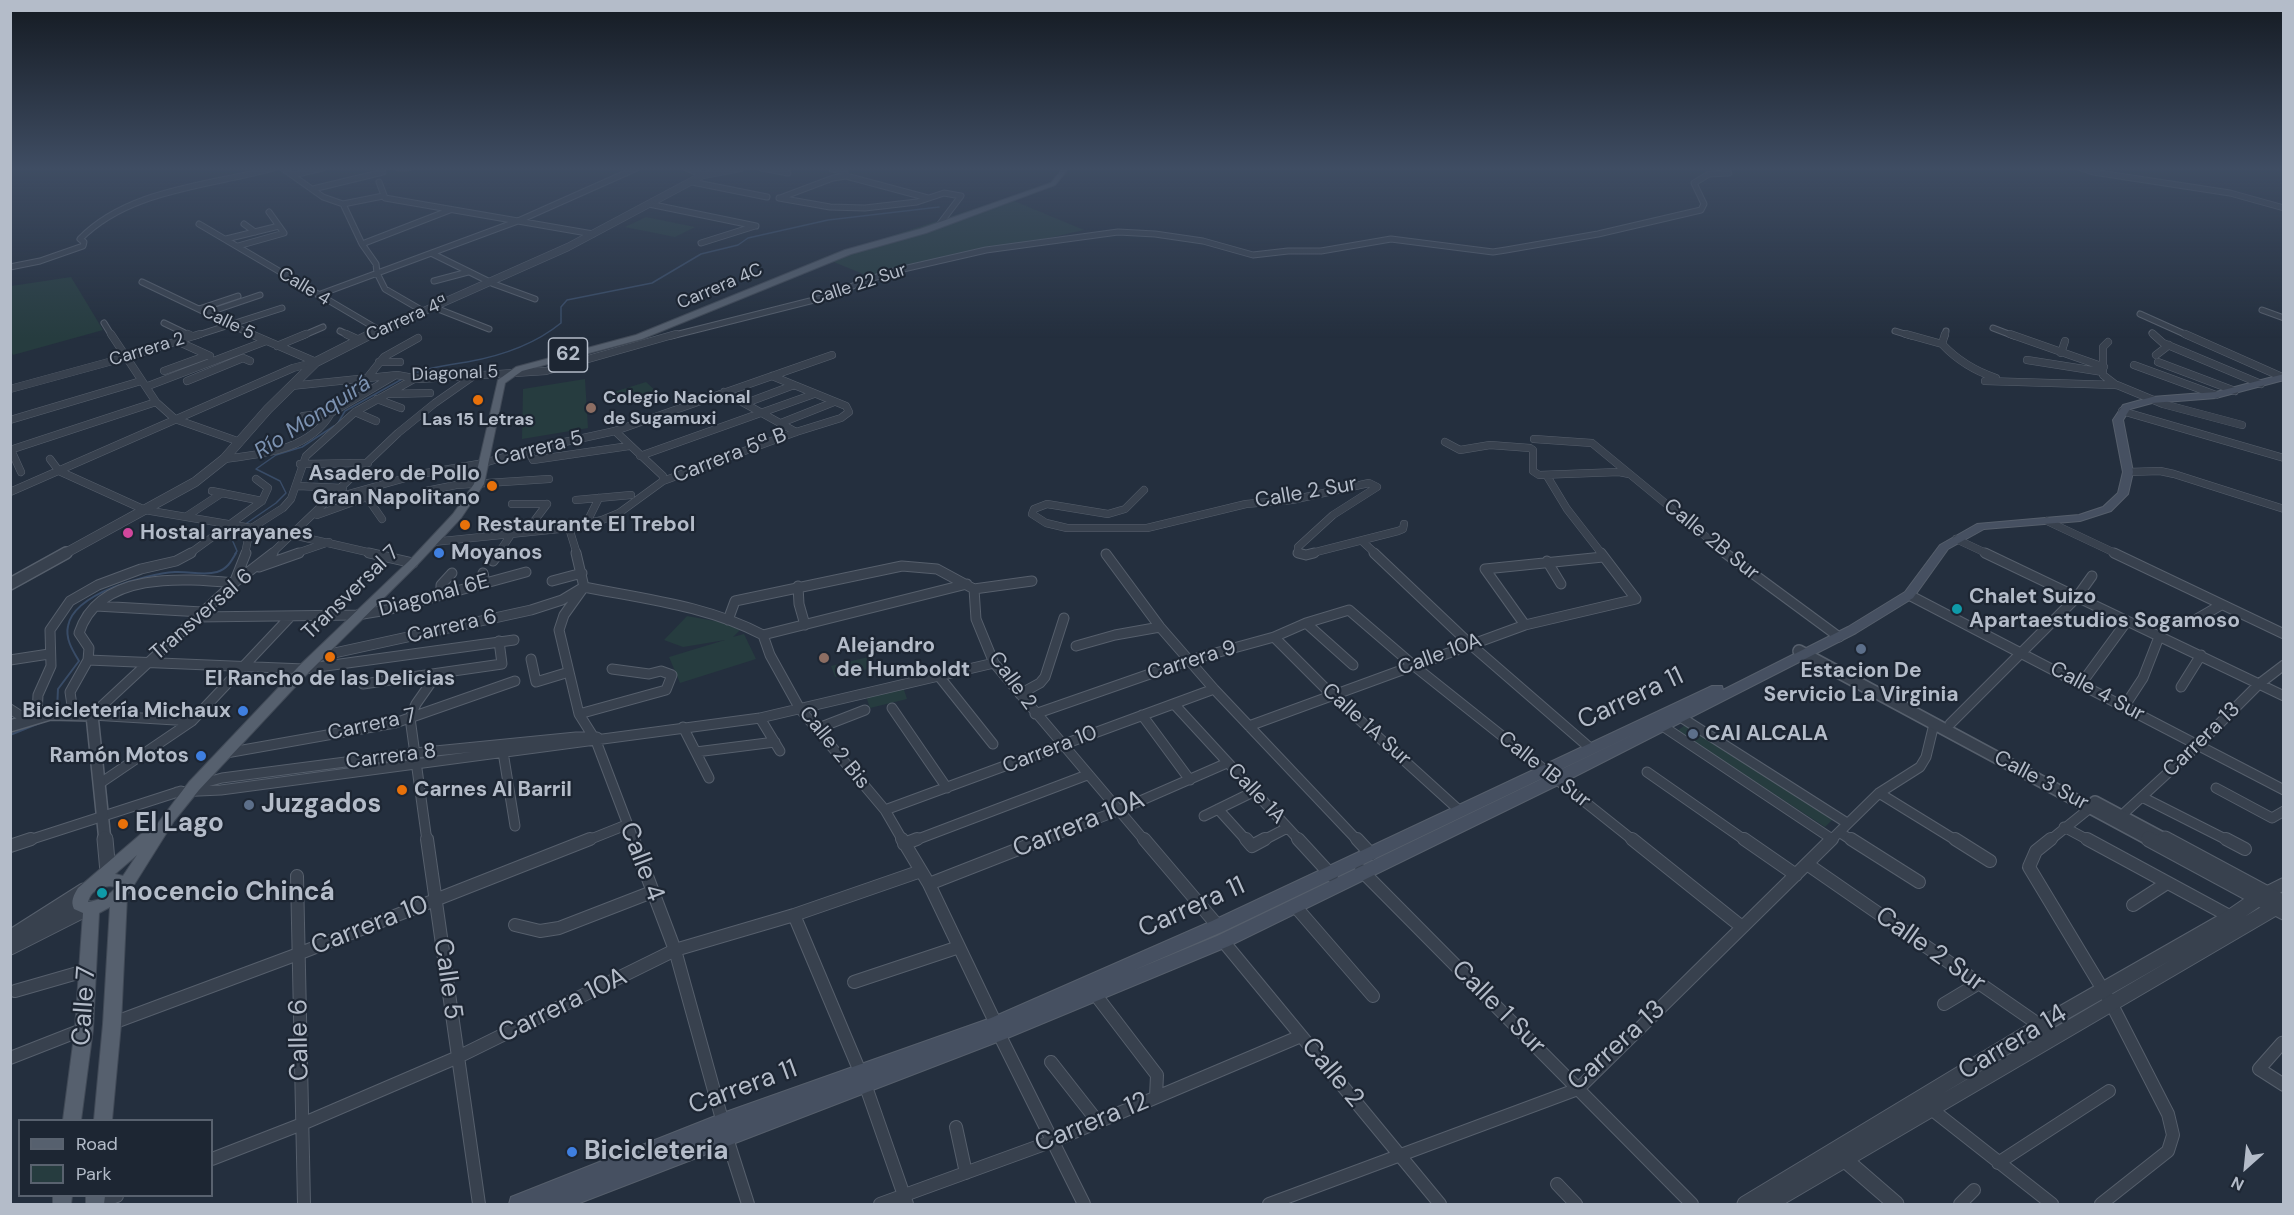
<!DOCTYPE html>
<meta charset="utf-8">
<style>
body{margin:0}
#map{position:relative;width:2294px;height:1215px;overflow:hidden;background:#242f3e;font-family:"DM Sans",sans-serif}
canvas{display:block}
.frame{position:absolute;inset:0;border:12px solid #b4bcc9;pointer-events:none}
.legend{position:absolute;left:18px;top:1119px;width:195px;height:78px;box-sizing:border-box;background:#1d2633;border:2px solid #59626f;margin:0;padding:8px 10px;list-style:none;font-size:18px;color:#b4bcc9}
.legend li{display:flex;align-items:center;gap:12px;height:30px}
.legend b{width:30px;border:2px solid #59626f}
.north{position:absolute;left:2216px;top:1137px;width:60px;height:60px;-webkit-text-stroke:4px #1d2633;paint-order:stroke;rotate:207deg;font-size:16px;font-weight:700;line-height:24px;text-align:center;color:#b4bcc9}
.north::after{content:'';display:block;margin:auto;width:21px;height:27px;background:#b4bcc9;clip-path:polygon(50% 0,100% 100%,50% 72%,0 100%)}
</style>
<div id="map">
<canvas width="2294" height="1215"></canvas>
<div class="frame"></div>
<ul class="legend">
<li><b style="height:8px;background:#56606e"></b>Road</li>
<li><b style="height:16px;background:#263c3f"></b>Park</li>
</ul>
<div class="north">N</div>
</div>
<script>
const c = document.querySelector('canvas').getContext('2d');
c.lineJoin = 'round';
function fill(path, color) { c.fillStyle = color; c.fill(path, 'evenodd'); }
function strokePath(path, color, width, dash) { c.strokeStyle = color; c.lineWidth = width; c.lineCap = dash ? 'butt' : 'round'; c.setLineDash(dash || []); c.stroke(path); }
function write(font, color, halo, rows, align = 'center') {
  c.font = font + ' "DM Sans",sans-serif'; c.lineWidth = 4.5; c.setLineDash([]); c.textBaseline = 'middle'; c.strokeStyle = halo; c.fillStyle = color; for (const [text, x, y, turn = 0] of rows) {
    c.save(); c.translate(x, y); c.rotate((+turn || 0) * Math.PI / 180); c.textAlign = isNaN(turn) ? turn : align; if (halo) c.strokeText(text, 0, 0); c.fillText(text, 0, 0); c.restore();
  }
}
const green = new Path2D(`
 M1007,198L1084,230L873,278L824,258Z
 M646,217L695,227L675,237L625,227Z
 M71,277L103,330L13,355L10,349L11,286Z
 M585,379L588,428L522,439L523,389Z
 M646,382L657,392L618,405L607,394Z
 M687,616L721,622L740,630L733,637L744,634L756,659L680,683L669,657L725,640L683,647L664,640Z
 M868,657L872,668L835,677L831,666Z
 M903,687L907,699L870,708L866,696Z
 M1685,725L1834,818L1825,827L1677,731Z`);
const streamFar1 = new Path2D(`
 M412,374C430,367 448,365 467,362C501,356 534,345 561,323V307L567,300L652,283L701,254L738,245L748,238L828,220L939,207
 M338,423L345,411L404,378
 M244,525L276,503L286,493L280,481L256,469L276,455L302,447L334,426
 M235,554L237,551L231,537L240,529`);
const stream = new Path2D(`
 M57,710L58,689L79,661C73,651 65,639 68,626C74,593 146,574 175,572C189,571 203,576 217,572C227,569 231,562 236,553
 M10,735L47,720`);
const minorFar3 = new Path2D(`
 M282,168L323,197L343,204L362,244L376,264L377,273L385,289L423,311
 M398,168H409
 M686,168L703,175
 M761,168L788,173
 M2081,168L2093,172L2230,193L2284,208
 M832,169L845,172L846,176
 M293,175L323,168
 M379,182L385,198L593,234
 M692,182L767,197
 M313,189L383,172L380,168
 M779,198L830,207L865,208L917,202L944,193L961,196L939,225
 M780,198L833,178L846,176L928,198
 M343,204L383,196
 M649,204L756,226
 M199,224L379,330
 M244,224L255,232
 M226,239L279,226
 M701,243L755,226
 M362,244L450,210
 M238,246L284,233L269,212
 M433,254L494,284L535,299
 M10,267L40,261L83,246L84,242L80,239C129,189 209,186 274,168
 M434,281L468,272
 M142,282L255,336
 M318,295L518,221L637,168
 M433,307L489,329
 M199,309L238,296
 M2262,310L2284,318
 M207,313L260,295
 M2140,314L2189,336
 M104,323L112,336
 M164,323L191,336
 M1993,328L2014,336
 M340,331L350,336
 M1895,331L1911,336
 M2152,333L2155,336
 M195,336L282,308
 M302,336L323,327
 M671,336L818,299L890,272L986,250L1118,232L1155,234L1203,241L1253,255L1288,251H1321L1391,239L1493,252L1506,250L1598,234L1701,210L1704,204L1694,183L1709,174L1729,173L1723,168
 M1945,336L1946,331`);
const minorFar2 = new Path2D(`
 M111,334L156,402L175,419L240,442
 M188,334L192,336
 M251,334L316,362
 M346,334L359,340
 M1906,334L1942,344
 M1945,334L1942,344C1957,360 1975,371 1996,378
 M2010,334L2104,367
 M2153,334L2163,343L2261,384
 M2185,334L2282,377
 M177,341L210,356
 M2108,342L2103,347V375L2116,385
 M277,346L306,334
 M2061,353L2065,341
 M2156,355L2169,345
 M2027,360L2103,372
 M379,362H400
 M2158,362L2235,391
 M2134,365L2216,395
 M164,371L208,355
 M368,377L384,357L418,338
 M187,381L243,358L250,361
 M1985,381L2117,385L2163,404L2242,425
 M148,386L266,341
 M291,386L397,375L419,379L546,371L676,334
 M10,389L127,357L200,334
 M724,392L796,432
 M389,394L430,393
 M377,399L401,408
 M746,403L794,385
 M2122,411L2284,458
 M355,412L376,421
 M303,416L331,413L394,376
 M10,420L141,381
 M781,423L834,402
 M615,431L663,476V481
 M1534,439L1592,443L1727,554
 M1445,442L1460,450L1490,445L1530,448L1533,450V471L1539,475L1619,472L1629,474
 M10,450L156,402
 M11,450L21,472
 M528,450L533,460L629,446
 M640,456L814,394
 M50,459L59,471L145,510L293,535L376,554
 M224,459C263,454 310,450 331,413
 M300,464L368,463
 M2128,472L2160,471L2174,474L2284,509
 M1547,476L1567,509L1602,554
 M298,486L343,488
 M1144,490L1125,509L1108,514L1047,504L1034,509L1032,514L1046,523L1067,528H1147L1246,504L1292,500L1369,483L1377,487L1333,515L1298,547V553L1303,554
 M212,491L262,501
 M426,491L456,485L549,479
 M10,492L293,368L316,362
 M364,493L382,519
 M334,498L420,474L484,463L528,450L615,431L832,355
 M576,500L631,495
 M512,504H547
 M317,515L367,497
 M187,516L222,493
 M2047,521L2117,554
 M586,524L599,498
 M569,528L577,554
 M526,532L547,504
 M1956,539L1988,554
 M1362,541L1376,554
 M433,542L569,528L602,520L619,513L663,481L796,432L841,418L849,412L846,406L772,376
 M189,554L262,501L268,488L256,479
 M245,554L250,529L283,508L291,499L306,456L355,412L414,379
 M271,554L398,433L435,403L475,375
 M294,554L329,542
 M498,554L512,533
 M1308,554L1398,531L1403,529L1404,524`);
const minorFar1 = new Path2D(`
 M369,553L413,563
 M576,553L584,587L564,615L559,630L579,714L596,741L634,841
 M1298,553L1306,555L1314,553
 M1374,553L1470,644L1590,748
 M1725,553L1839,637
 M1985,553L2284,696
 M2114,553L2284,634
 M1106,554L1160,627L1214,689L1358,841
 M493,561L499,553
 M1547,561L1561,584
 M259,567L299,553
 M483,573L485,583
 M552,581L582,573
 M234,583L246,553
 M798,586L799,604L805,625
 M584,587C645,599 708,606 763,635L770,655L800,709L885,810L903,841
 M974,589L1032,581
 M441,595V585L452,573
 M1909,595L2284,790
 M96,606L202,612
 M197,617L357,615L387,610L526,572
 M728,620L735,601L902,566L937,569L974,589L976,619L994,663L1145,841
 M2195,620L2221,605
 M1306,623L1353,665
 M1525,625L1485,569L1603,557
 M763,635L967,584
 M1274,637L1332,695L1460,811
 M1076,646L1115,635L1160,627
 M316,657L531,610L562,600L582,588
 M531,659L536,682L569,672
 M10,660L49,654
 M88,660L304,669L514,640
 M938,675L993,744
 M363,684L502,664L499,641
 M2081,684L2127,621
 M2181,687L2201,655
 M1020,694L1040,683L1045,677L1064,618
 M1174,704L1300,841
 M2124,707L2143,678L2159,637
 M892,708L947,788
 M10,709L27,720
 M73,712L70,692L88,660L89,648L79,633C99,571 183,578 234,583
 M579,714L666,690L672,675L661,671L649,674L612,669
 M1035,714L1190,660L1274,637L1306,623L1349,610L1413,665L1634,841
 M92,715L234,583L273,553
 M92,715L192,721
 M1142,715L1190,780
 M37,716L38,695L51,666L50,630L70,601L98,585L141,569L176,561L191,553
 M1679,716L1847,823
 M760,718L780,751
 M1658,723L1832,839
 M1950,724L2077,597L2092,576
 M1249,726L1525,625L1636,599L1601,553
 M683,727L709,778
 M816,729L865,710
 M503,752L515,826
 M696,752L775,742
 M226,753L395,723L515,681
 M1647,772L1746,841
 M99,784L192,721L290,617
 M196,785L222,778L415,753L576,737H597
 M2216,788L2272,818L2284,811
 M177,792L221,790L760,718L994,663
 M1879,793L1957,841
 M2142,797L2229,841
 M1218,809L1247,841
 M885,810L1214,689
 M1204,816L1253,792
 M2121,816L2197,746L2259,684L2284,665
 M2064,827L2090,841
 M1839,832L1853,841
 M26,841L181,791
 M427,841L410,718L416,704L437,674
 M586,841L626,825
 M913,841L1087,775
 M1040,841L1117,811L1227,763
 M1262,841L1287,828
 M1830,841L1879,793L1920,767L1926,757L1934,724
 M2049,841L2090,808`);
const minor = new Path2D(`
 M427,839L479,1204
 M633,839L675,950L723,1123
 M902,839L929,884L996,1024
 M1144,839L1218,926
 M1246,839L1252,846L1265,839
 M1298,839L1332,876
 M1357,839L1371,854
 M1632,839L1742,927
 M1744,839L1796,875
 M1851,839L1919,882
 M1955,839L1990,861
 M2051,839L2036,851L2029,867L2111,1003L2168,1114L2173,1135L2168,1151L2101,1204
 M2087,839L2231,917
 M2226,839L2245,849
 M904,844L917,839
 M10,846L31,839
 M1807,864L2054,1035
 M1361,870L1692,1204
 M297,876L304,1204
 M929,884L1044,839
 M2266,893L2284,884
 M2133,905L2167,883
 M1295,906L1373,996
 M794,915L861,1074
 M515,925L540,931L559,928L652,892
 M1223,941L1440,1204
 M854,982L959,947
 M15,991L88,970
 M1095,994L1157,1075L1156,1097
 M1944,1004L1979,983
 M113,1023L298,954L590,839
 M999,1034L1084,1204
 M2284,1044L2282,1043L2259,1069L2284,1085
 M10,1058L84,1029
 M1051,1062L1098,1122
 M865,1084L907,1204
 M1930,1108L2052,1204
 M956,1127L966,1173
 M726,1135L748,1204
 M212,1159L302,1124L458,1057L675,950L794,915L921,871
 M1998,1163L2109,1091
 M1557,1184L1576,1204
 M96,1204L117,1196
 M880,1204L1053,1141L1301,1036
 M1269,1204L1578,1089L1832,839
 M1960,1204L1974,1190`);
const tertiaryFar3 = new Path2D(`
 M368,336L568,247L703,175L741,168`);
const tertiaryFar2 = new Path2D(`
 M64,554L195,482L224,459L268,409L316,362L371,334`);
const tertiaryFar1 = new Path2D(`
 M10,584L66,553
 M1799,651L2152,841
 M10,726L50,714L92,715L105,841
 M2095,802L2168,841`);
const tertiary = new Path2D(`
 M105,839L108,872
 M2149,839L2284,912
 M2165,839L2284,903
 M10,938L84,891
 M10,947L87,908
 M1844,1159L1896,1204
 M1745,1204L2040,1026L2231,917L2266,893
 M1769,1204L2283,903`);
const secondary = new Path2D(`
 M2284,374V380L2216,398L2152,403L2130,409L2123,420L2133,472L2128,494L2111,511L2080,521L1984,529L1948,549L1913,598L1856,633L1562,783L1229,946L1005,1039L577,1204H545V1203L540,1204H509L511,1197L723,1113L991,1018L1212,921L1712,686H1722L1723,690L1848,627L1905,592L1940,545L1977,524L2079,515L2103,507L2118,493L2123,472L2113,420L2123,405L2152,397L2216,392ZM1647,728L1217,936L1132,971L1224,931Z`);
const primary = new Path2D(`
 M1063,168H1069L1055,185L926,233L851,254L642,339L522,371L505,383L484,484L461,518L417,565L309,672L199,790L174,821L127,896L121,1024L112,1120H94L103,1024L110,907L99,913L93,1029L81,1120H63L75,1029L83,913L74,909C70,901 74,895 78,888L148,828L155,827L189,782L299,666L409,561L453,514L474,484L498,380L516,367L636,335L845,250L920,229L1051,183ZM137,855L123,876L115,874ZM110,886L116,887C111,895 98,901 88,902C90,891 100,887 110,886Z
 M53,1196H72L71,1204H53Z
 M86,1196H105L104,1204H86Z`);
const markers = [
 [478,400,6,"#e8710a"],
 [591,408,6,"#8d6e63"],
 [492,486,6,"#e8710a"],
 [465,525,6,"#e8710a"],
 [128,533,6,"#d1479c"],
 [439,553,6,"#3f7fe0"],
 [1957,609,6,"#0f9aa8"],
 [1861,649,6,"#5c6f8a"],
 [330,657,6,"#e8710a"],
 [824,658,6,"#8d6e63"],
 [243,711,6,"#3f7fe0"],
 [1693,734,6,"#5c6f8a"],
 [201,756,6,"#3f7fe0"],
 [402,790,6,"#e8710a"],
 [249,805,6,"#5c6f8a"],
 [123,824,6,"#e8710a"],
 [102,893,6,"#0f9aa8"],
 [572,1152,6,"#3f7fe0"]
];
const farStreetnames = [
 ["Calle 22 Sur",859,285,-18],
 ["Calle 4",304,287,31],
 ["Carrera 4C",720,287,-23],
 ["Carrera 4ª",407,319,-24],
 ["Calle 5",228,323,26],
 ["Carrera 2",147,350,-17],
 ["Diagonal 5",455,374,-2]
];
const farPoinames = [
 ["Colegio Nacional",603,398],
 ["de Sugamuxi",603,419],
 ["Las 15 Letras",478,420,"center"]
];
const shields = [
 [568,355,39]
];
const shieldNames = [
 ["62",568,355]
];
const streetNames = [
 ["Carrera 5",539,449,-14],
 ["Carrera 5ª B",730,456,-21],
 ["Calle 2 Sur",1306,493,-10],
 ["Calle 2B Sur",1711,540,39],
 ["Transversal 7",351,593,-44],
 ["Diagonal 6E",434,596,-15],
 ["Transversal 6",202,615,-41],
 ["Carrera 6",452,627,-13],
 ["Calle 10A",1440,655,-20],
 ["Carrera 9",1192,661,-17],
 ["Calle 2",1012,681,54],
 ["Calle 4 Sur",2097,692,28],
 ["Carrera 7",372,725,-12],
 ["Calle 1A Sur",1366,725,42],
 ["Carrera 13",2202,740,-44],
 ["Calle 2 Bis",834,748,51],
 ["Carrera 10",1050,750,-21],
 ["Carrera 8",391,757,-7],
 ["Calle 1B Sur",1544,770,38],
 ["Calle 3 Sur",2041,781,28],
 ["Calle 1A",1256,794,47]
];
const poiNames = [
 ["Asadero de Pollo",480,474,"right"],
 ["Gran Napolitano",480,498,"right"],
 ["Restaurante El Trebol",477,525],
 ["Hostal arrayanes",140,533],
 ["Moyanos",451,553],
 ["Chalet Suizo",1969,597],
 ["Apartaestudios Sogamoso",1969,621],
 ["Alejandro",836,646],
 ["de Humboldt",836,670],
 ["Estacion De",1861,671,"center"],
 ["Servicio La Virginia",1861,695,"center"],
 ["El Rancho de las Delicias",330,679,"center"],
 ["Bicicletería Michaux",231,711,"right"],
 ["CAI ALCALA",1705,734],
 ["Ramón Motos",189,756,"right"],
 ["Carnes Al Barril",414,790]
];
const waterNames = [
 ["Río Monquirá",313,418,-33]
];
const nearStreetnames = [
 ["Carrera 11",1631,699,-25],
 ["Carrera 10A",1079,825,-22],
 ["Calle 4",641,862,69],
 ["Carrera 11",1192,908,-24],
 ["Carrera 10",370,926,-21],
 ["Calle 2 Sur",1930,950,35],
 ["Calle 5",447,979,82],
 ["Calle 7",85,1006,-86],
 ["Carrera 10A",563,1006,-26],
 ["Calle 1 Sur",1498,1008,45],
 ["Calle 6",300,1040,-91],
 ["Carrera 14",2013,1043,-31],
 ["Carrera 13",1617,1046,-42],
 ["Calle 2",1332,1073,50],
 ["Carrera 11",743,1088,-20],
 ["Carrera 12",1092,1123,-22]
];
const nearPoinames = [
 ["Juzgados",261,805],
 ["El Lago",135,824],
 ["Inocencio Chincá",114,893],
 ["Bicicleteria",584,1152]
];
fill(green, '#263c3f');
strokePath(streamFar1, '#394c67', 1.5);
strokePath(stream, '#394c67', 2);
strokePath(minorFar3, '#565f6c', 7);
strokePath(minorFar2, '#565f6c', 8);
strokePath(minorFar1, '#565f6c', 11);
strokePath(minor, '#565f6c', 14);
strokePath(tertiaryFar3, '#565f6c', 8);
strokePath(tertiaryFar2, '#565f6c', 10);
strokePath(tertiaryFar1, '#565f6c', 14);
strokePath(tertiary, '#565f6c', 17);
strokePath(secondary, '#565f6c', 2);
strokePath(primary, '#414a57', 2);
strokePath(minorFar3, '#38414e', 5);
strokePath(minorFar2, '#38414e', 7);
strokePath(minorFar1, '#38414e', 9);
strokePath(minor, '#38414e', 12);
strokePath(tertiaryFar3, '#38414e', 7);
strokePath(tertiaryFar2, '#38414e', 9);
strokePath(tertiaryFar1, '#38414e', 11);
strokePath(tertiary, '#38414e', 15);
fill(secondary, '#465061');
fill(primary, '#56606e');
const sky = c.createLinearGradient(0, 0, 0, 338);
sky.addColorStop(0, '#141a22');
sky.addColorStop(0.5, '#3f4d63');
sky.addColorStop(1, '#3f4d6300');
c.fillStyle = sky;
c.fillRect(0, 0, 2294, 338);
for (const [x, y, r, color] of markers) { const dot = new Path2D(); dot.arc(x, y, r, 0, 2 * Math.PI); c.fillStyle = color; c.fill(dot); strokePath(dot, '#1d2633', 2); }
write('18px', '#b4bcc9', '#1d2633', farStreetnames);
write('bold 18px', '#b4bcc9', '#1d2633', farPoinames, 'left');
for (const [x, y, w] of shields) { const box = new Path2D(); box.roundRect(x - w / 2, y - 17, w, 34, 4.5); c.fillStyle = '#1d2633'; c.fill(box); strokePath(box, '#b4bcc9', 1.5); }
write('bold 20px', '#b4bcc9', null, shieldNames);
write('21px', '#b4bcc9', '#1d2633', streetNames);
write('bold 21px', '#b4bcc9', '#1d2633', poiNames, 'left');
write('italic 22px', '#7c92b1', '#1d2633', waterNames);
write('26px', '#b4bcc9', '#1d2633', nearStreetnames);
write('bold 26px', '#b4bcc9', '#1d2633', nearPoinames, 'left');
</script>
